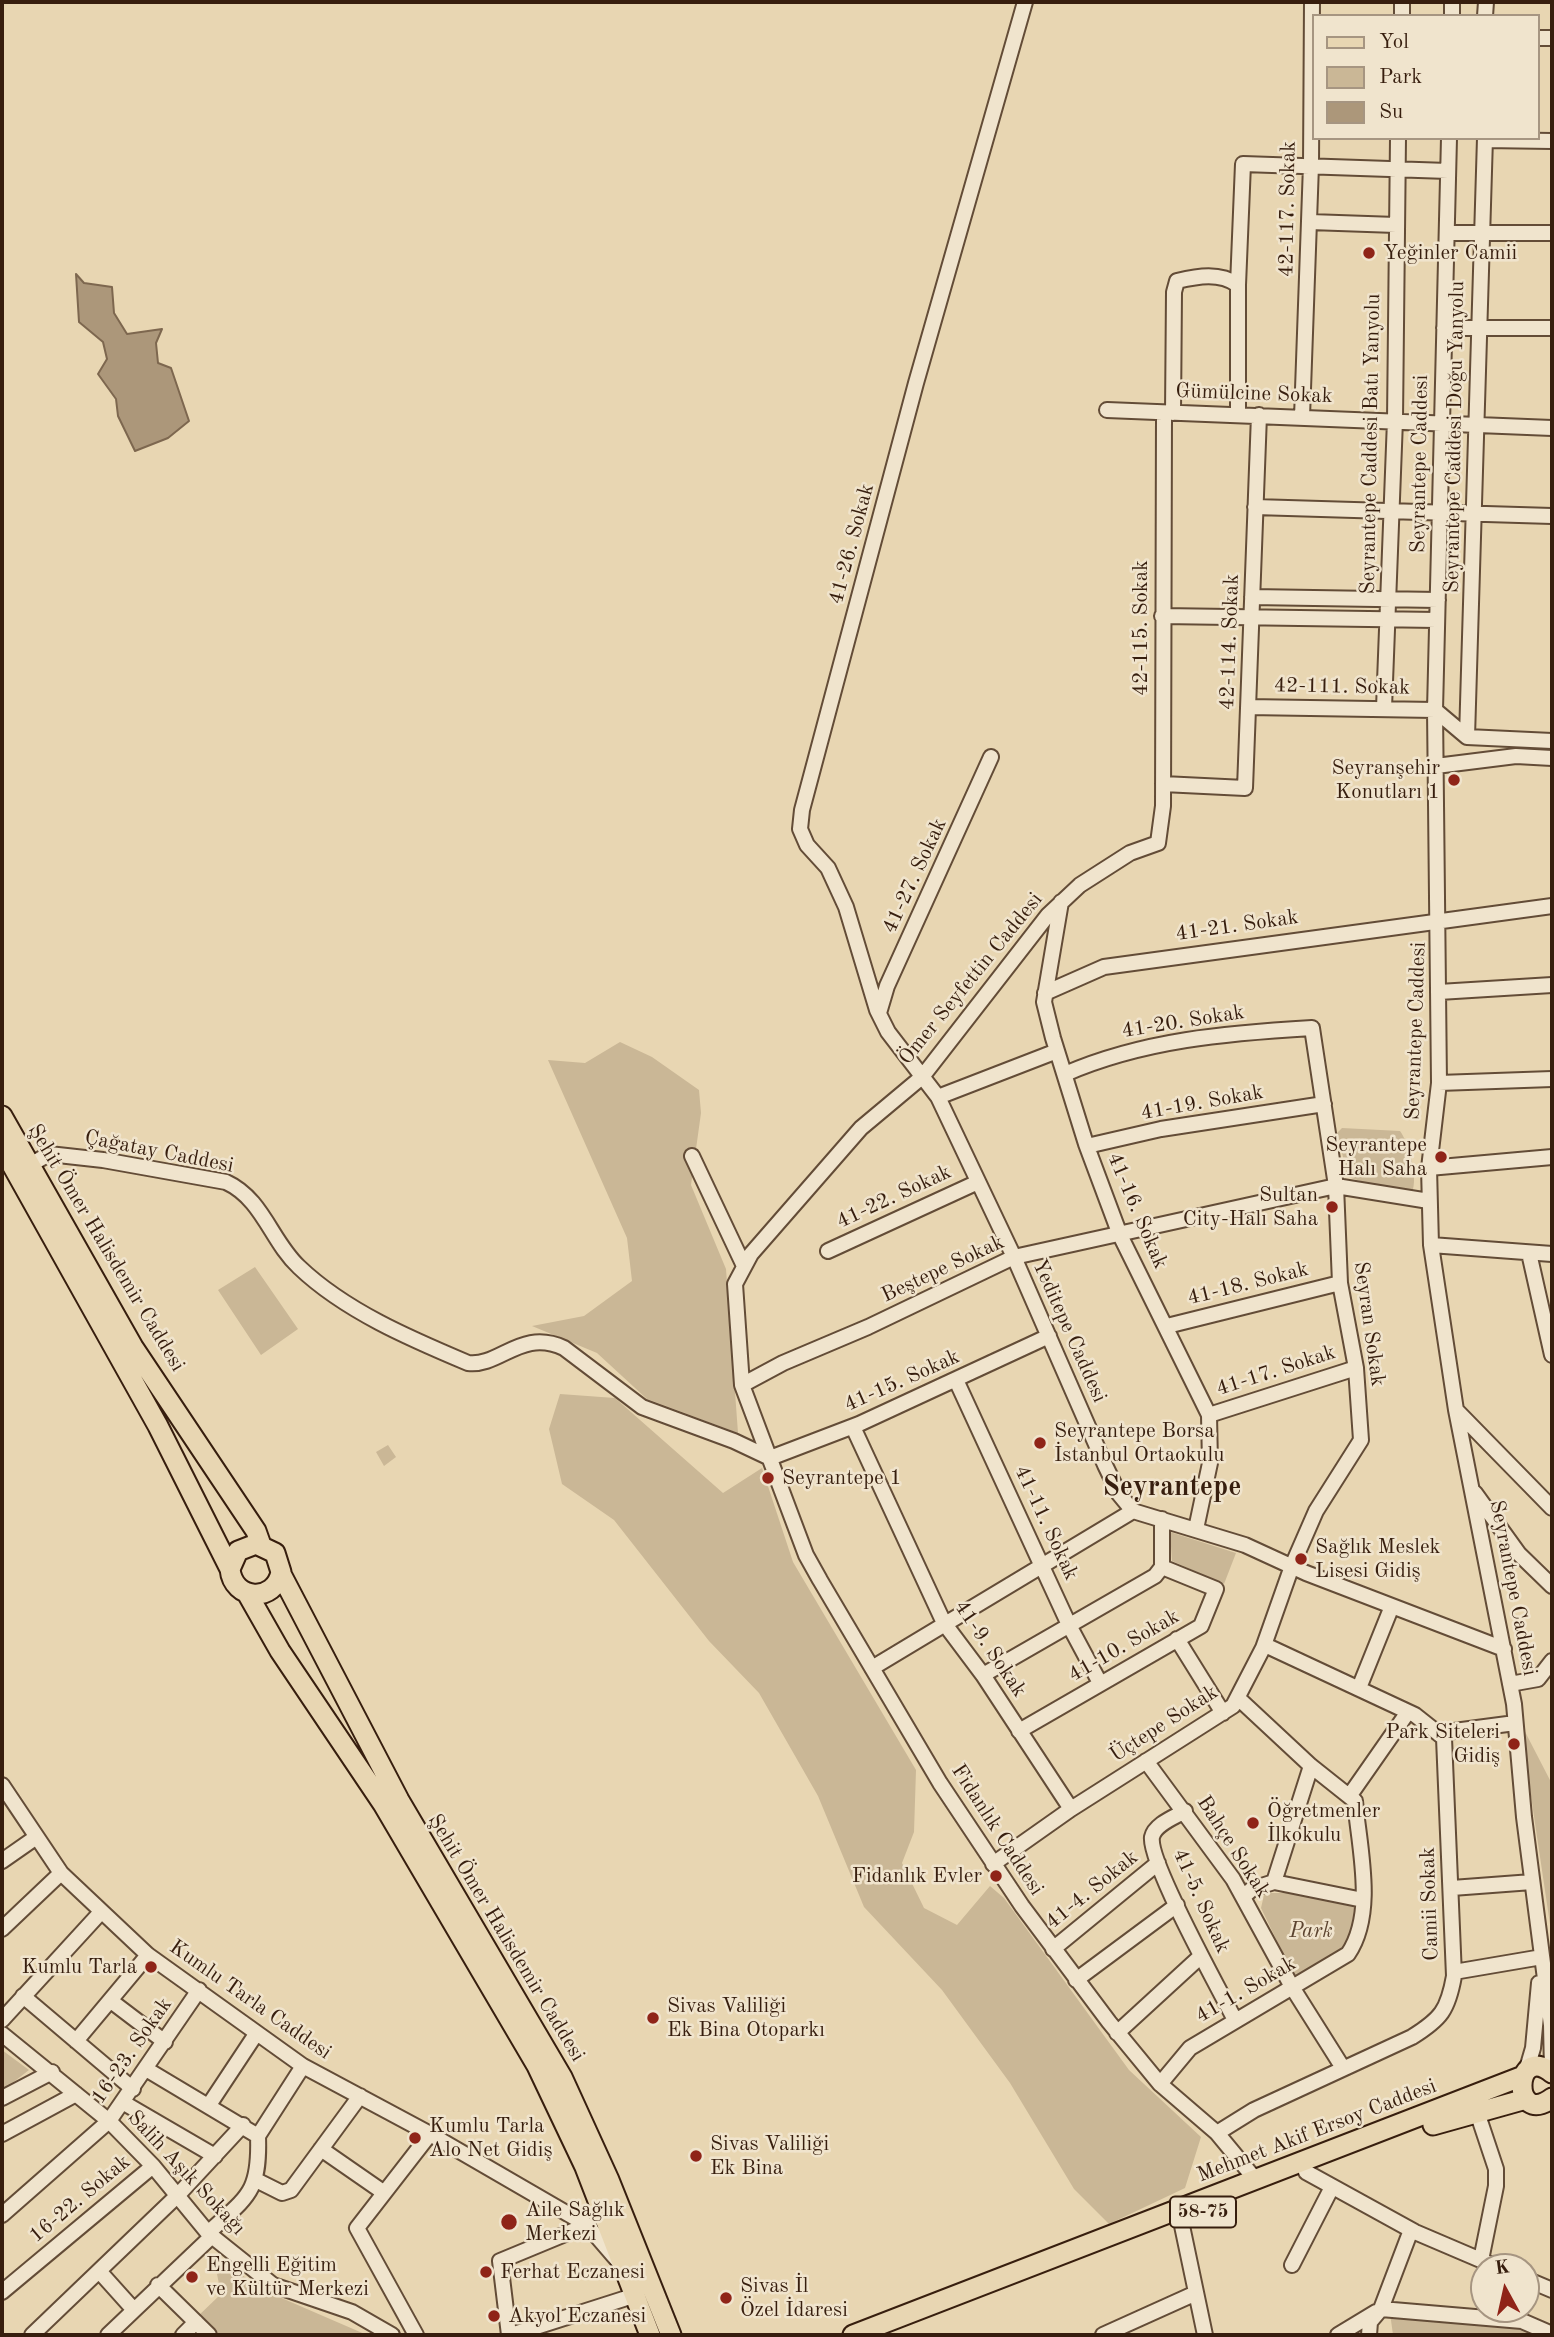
<!DOCTYPE html>
<meta charset="utf-8">
<style>
body{margin:0}
#map{position:relative;width:1554px;height:2337px;overflow:hidden;background:#e8d6b2;font-family:"Old Standard TT",serif}
canvas{display:block}
.frame{position:absolute;inset:0;border:4px solid #371e0e;pointer-events:none}
.legend{position:absolute;left:1312px;top:14px;width:228px;height:126px;box-sizing:border-box;background:#f0e4cd;border:2px solid #a69581;margin:0;padding:9px 12px;list-style:none;font-size:21px;color:#371e0e}
.legend li{display:flex;align-items:center;gap:14px;height:35px}
.legend b{width:35px;border:2px solid #a69581}
.north{position:absolute;left:1470px;top:2253px;width:70px;height:70px;box-sizing:border-box;background:#f0e4cd;border:2px solid #a69581;border-radius:50%;rotate:352deg;font-size:19px;font-weight:700;line-height:28px;text-align:center;color:#371e0e}
.north::after{content:'';display:block;margin:auto;width:24px;height:32px;background:#8f2418;clip-path:polygon(50% 0,100% 100%,50% 72%,0 100%)}
</style>
<div id="map">
<canvas width="1554" height="2337"></canvas>
<div class="frame"></div>
<ul class="legend">
<li><b style="height:9px;background:#e8d6b2"></b>Yol</li>
<li><b style="height:19px;background:#cab796"></b>Park</li>
<li><b style="height:19px;background:#ac977a"></b>Su</li>
</ul>
<div class="north">K</div>
</div>
<script>
const c = document.querySelector('canvas').getContext('2d');
c.lineJoin = 'round';
function fill(path, color) { c.fillStyle = color; c.fill(path, 'evenodd'); }
function strokePath(path, color, width, dash) { c.strokeStyle = color; c.lineWidth = width; c.lineCap = dash ? 'butt' : 'round'; c.setLineDash(dash || []); c.stroke(path); }
function write(font, color, halo, rows, align = 'center') {
  c.font = font + ' "Old Standard TT",serif'; c.lineWidth = 5; c.setLineDash([]); c.textBaseline = 'middle'; c.strokeStyle = halo; c.fillStyle = color; for (const [text, x, y, turn = 0] of rows) {
    c.save(); c.translate(x, y); c.rotate((+turn || 0) * Math.PI / 180); c.textAlign = isNaN(turn) ? turn : align; if (halo) c.strokeText(text, 0, 0); c.fillText(text, 0, 0); c.restore();
  }
}
const green = new Path2D(`
 M620,1042L652,1057L699,1090L701,1113L691,1185L726,1269L738,1433L647,1399L597,1353L532,1326L584,1316L632,1281L627,1238L548,1060L585,1063Z
 M1342,1128L1400,1131C1410,1145 1420,1181 1410,1197L1348,1177L1337,1133Z
 M255,1267L298,1329L261,1355L218,1290Z
 M560,1394L615,1398L723,1493L762,1468L793,1562L916,1770L914,1832L902,1863L924,1908L957,1925L990,1886L1004,1898L1129,2070L1201,2137L1185,2188L1109,2224L1074,2189L1010,2083L942,1990L864,1907L818,1796L759,1693L709,1641L614,1520L562,1484L549,1429Z
 M388,1445L396,1457L384,1466L376,1452Z
 M1170,1532L1236,1553L1224,1584L1172,1561Z
 M1520,1722L1552,1784V1945L1551,1931Z
 M1270,1893H1291L1361,1904L1345,1952L1299,1977L1294,1976L1261,1908L1264,1895Z
 M2,2050L29,2070L2,2091Z
 M226,2265L270,2293L367,2335H214L196,2318L221,2294L217,2274Z
 M1390,2313L1514,2325L1546,2335H1393Z`);
const water = new Path2D(`
 M76,274L84,283L112,287L114,313L127,334L162,329L156,343L158,363L171,368L189,421L168,438L135,451L118,416L116,399L98,374L107,359L103,342L79,322Z`);
const minor = new Path2D(`
 M1025,2L916,383L802,810L800,829L807,845L828,868L846,907L877,1010L888,1032L938,1097L1014,1257L1105,1465L1119,1494L1133,1511L1245,1545L1306,1573L1504,1649
 M1402,16V2
 M1452,16V2
 M1485,16L1486,2
 M1538,38H1552
 M1449,138L1435,710L1439,1083L1429,1168L1431,1245L1456,1410L1514,1704L1524,1817L1551,2025L1552,2070
 M1485,140L1552,141
 M1310,222L1396,225
 M1447,233H1552
 M1444,328H1552
 M1107,410L1552,428
 M1164,413L1163,806L1158,843L1130,853L1080,885L1048,915L922,1077L861,1128L751,1254L735,1284L742,1385L806,1555L820,1580L940,1783L1022,1906L1109,2022L1160,2084L1217,2133L1255,2179
 M1173,413L1174,292L1177,281C1198,276 1220,272 1238,285
 M1238,414V285L1243,164L1448,171
 M1302,417L1311,165L1312,2
 M1255,507L1552,516
 M1252,597L1438,600
 M1162,616L1437,620
 M1248,707L1435,710L1467,737L1552,741
 M1384,708L1395,420L1398,138
 M1467,737L1485,138
 M1436,766L1516,756L1552,758
 M1163,784L1245,788L1259,415
 M1061,902L1044,1002L1053,1038L1086,1144L1120,1235L1209,1415L1210,1463L1196,1529
 M1439,992L1552,985
 M1045,993L1104,967L1552,906
 M879,1013L887,986L991,757
 M1439,1083L1552,1079
 M938,1097L1057,1051
 M1087,1146L1161,1129L1324,1104
 M692,1156L744,1266
 M30,1165L49,1154L103,1160L226,1182C263,1199 271,1241 299,1267C345,1311 411,1339 468,1363C500,1367 521,1328 564,1348L642,1407L734,1441L770,1458
 M1429,1168L1552,1157
 M1431,1245L1552,1254
 M828,1251L978,1182
 M1529,1253L1552,1355
 M1167,1326L1340,1283
 M956,1380L1070,1627L1100,1683
 M742,1385L783,1363L868,1327L1014,1257L1336,1186L1429,1201
 M1457,1411L1552,1508
 M1209,1415L1356,1368
 M853,1427L944,1623L983,1675L1071,1809
 M770,1458L859,1424L1049,1336
 M1475,1493L1519,1554L1552,1586
 M1177,1639L1223,1713
 M872,1668L1133,1511
 M983,1675L1155,1576L1162,1567V1519
 M1510,1684L1538,1679L1552,1661
 M1359,1688L1392,1606
 M1019,1731L1201,1626L1216,1589L1162,1567
 M1439,1733L1515,1723
 M1146,1761L1233,1879L1292,1987L1343,2068
 M2,1785L61,1873L148,1955L303,2066L430,2134L587,2225L618,2261
 M1350,1795L1408,1712
 M1185,1811C1175,1817 1155,1824 1152,1837C1148,1861 1220,1991 1235,2020
 M2,1861L35,1838
 M993,1864L1071,1809L1233,1706L1263,1648L1292,1566L1316,1511L1361,1440L1356,1368L1340,1283L1336,1186L1312,1028C1227,1033 1143,1040 1065,1074
 M1274,1882L1363,1900
 M1452,1888L1532,1882
 M1243,1897L1252,1889L1274,1882L1311,1766
 M2,1929L61,1873
 M1053,1949L1158,1863
 M1454,1972L1542,1957
 M1076,1980L1177,1905
 M23,1996L133,2089
 M111,2001L165,2042
 M2,2020L101,1912
 M1117,2033L1201,1956
 M2,2034L109,2121L153,2166L208,2233L273,2285L352,2312L392,2335
 M76,2041L148,1955
 M146,2069L258,2136C260,2193 248,2196 208,2233
 M1526,2072L1533,2048L1539,1983
 M1160,2084L1190,2048L1348,1954C1376,1913 1359,1847 1355,1801L1311,1766L1238,1698
 M2,2098L52,2072
 M124,2103L215,2156
 M209,2105L256,2034
 M1477,2112L1496,2169V2186L1481,2260
 M1217,2133L1254,2110L1412,2037C1441,2019 1448,2010 1454,1976L1444,1738L1415,1715L1265,1645
 M2,2134L76,2094
 M258,2136L303,2066
 M321,2149L383,2192
 M1306,2172L1415,2232L1497,2267
 M256,2180L282,2193L291,2190L360,2096
 M2,2215L109,2121L199,1990
 M1181,2221L1205,2335
 M1292,2265L1332,2187
 M99,2271L134,2310
 M1526,2279L1552,2290
 M158,2285L209,2335
 M2,2292L153,2166
 M1381,2309L1522,2321L1552,2334
 M32,2335L178,2195L243,2125
 M108,2335L211,2237
 M183,2335L196,2322
 M416,2335L357,2228L430,2134
 M509,2335L500,2261L587,2225
 M511,2335L636,2295
 M1103,2335L1196,2293
 M1338,2335L1376,2312
 M1369,2335L1370,2322L1381,2309L1411,2230`);
const major = new Path2D(`
 M2,1116L133,1347L256,1531L261,1545
 M2,1147L158,1426L230,1569C233,1601 275,1603 281,1572L275,1553L256,1544L238,1551L230,1569
 M281,1574L399,1800L562,2077L609,2180L671,2335
 M247,1593L280,1651L383,1804L537,2066L585,2167L650,2335
 M1552,2073C1513,2042 1511,2128 1552,2098
 M1433,2125L1526,2099
 M853,2335L1523,2076`);
const markers = [
 [1369,253,7,"#8f2418"],
 [1454,780,7,"#8f2418"],
 [1441,1157,7,"#8f2418"],
 [1332,1207,7,"#8f2418"],
 [1040,1443,7,"#8f2418"],
 [768,1478,7,"#8f2418"],
 [1301,1559,7,"#8f2418"],
 [1514,1744,7,"#8f2418"],
 [1253,1823,7,"#8f2418"],
 [996,1876,7,"#8f2418"],
 [151,1967,7,"#8f2418"],
 [653,2018,7,"#8f2418"],
 [415,2138,7,"#8f2418"],
 [696,2156,7,"#8f2418"],
 [509,2222,9,"#8f2418"],
 [486,2272,7,"#8f2418"],
 [192,2277,7,"#8f2418"],
 [726,2298,7,"#8f2418"],
 [494,2316,7,"#8f2418"]
];
const shields = [
 [1203,2212,66]
];
const shieldNames = [
 ["58-75",1203,2212]
];
const streetNames = [
 ["42-117. Sokak",1288,209,-89],
 ["Gümülcine Sokak",1254,394,2],
 ["Seyrantepe Caddesi Doğu Yanyolu",1455,437,-89],
 ["Seyrantepe Caddesi Batı Yanyolu",1371,444,-89],
 ["Seyrantepe Caddesi",1420,464,-89],
 ["41-26. Sokak",852,544,-75],
 ["42-115. Sokak",1141,628,-90],
 ["42-114. Sokak",1230,642,-88],
 ["42-111. Sokak",1342,687,1],
 ["41-27. Sokak",915,876,-65],
 ["41-21. Sokak",1237,926,-8],
 ["Ömer Seyfettin Caddesi",971,979,-51],
 ["41-20. Sokak",1183,1022,-9],
 ["Seyrantepe Caddesi",1416,1031,-88],
 ["41-19. Sokak",1202,1103,-10],
 ["Çağatay Caddesi",159,1152,11],
 ["41-22. Sokak",894,1197,-25],
 ["41-16. Sokak",1137,1211,67],
 ["Şehit Ömer Halisdemir Caddesi",106,1248,59],
 ["Beştepe Sokak",943,1269,-25],
 ["41-18. Sokak",1248,1284,-14],
 ["Seyran Sokak",1369,1324,82],
 ["Yeditepe Caddesi",1069,1331,66],
 ["41-17. Sokak",1276,1371,-18],
 ["41-15. Sokak",902,1381,-24],
 ["41-11. Sokak",1046,1523,65],
 ["Seyrantepe Caddesi",1513,1588,79],
 ["41-10. Sokak",1124,1646,-30],
 ["41-9. Sokak",990,1649,56],
 ["Üçtepe Sokak",1164,1724,-33],
 ["Fidanlık Caddesi",997,1830,57],
 ["Bahçe Sokak",1233,1847,57],
 ["41-4. Sokak",1092,1890,-39],
 ["41-5. Sokak",1201,1901,66],
 ["Camii Sokak",1430,1904,-92],
 ["Şehit Ömer Halisdemir Caddesi",506,1938,59],
 ["41-1. Sokak",1246,1990,-30],
 ["Kumlu Tarla Caddesi",250,2000,35],
 ["16-23. Sokak",132,2051,-55],
 ["Mehmet Akif Ersoy Caddesi",1317,2131,-21],
 ["Salih Aşık Sokağı",186,2173,47],
 ["16-22. Sokak",80,2199,-40]
];
const poiNames = [
 ["Yeğinler Camii",1383,253],
 ["Seyranşehir",1440,768,"right"],
 ["Konutları 1",1440,792,"right"],
 ["Seyrantepe",1427,1145,"right"],
 ["Halı Saha",1427,1169,"right"],
 ["Sultan",1318,1195,"right"],
 ["City-Halı Saha",1318,1219,"right"],
 ["Seyrantepe Borsa",1054,1431],
 ["İstanbul Ortaokulu",1054,1455],
 ["Seyrantepe 1",782,1478],
 ["Sağlık Meslek",1315,1547],
 ["Lisesi Gidiş",1315,1571],
 ["Park Siteleri",1500,1732,"right"],
 ["Gidiş",1500,1756,"right"],
 ["Öğretmenler",1267,1811],
 ["İlkokulu",1267,1835],
 ["Fidanlık Evler",982,1876,"right"],
 ["Kumlu Tarla",137,1967,"right"],
 ["Sivas Valiliği",667,2006],
 ["Ek Bina Otoparkı",667,2030],
 ["Kumlu Tarla",429,2126],
 ["Alo Net Gidiş",429,2150],
 ["Sivas Valiliği",710,2144],
 ["Ek Bina",710,2168],
 ["Aile Sağlık",525,2210],
 ["Merkezi",525,2234],
 ["Engelli Eğitim",206,2265],
 ["ve Kültür Merkezi",206,2289],
 ["Ferhat Eczanesi",500,2272],
 ["Sivas İl",740,2286],
 ["Özel İdaresi",740,2310],
 ["Akyol Eczanesi",508,2316]
];
const parkNames = [
 ["Park",1311,1931]
];
const districtNames = [
 ["Seyrantepe",1172,1488]
];
fill(green, '#cab796');
fill(water, '#ac977a');
strokePath(water, '#7d674f', 2);
strokePath(minor, '#634c37', 18);
strokePath(major, '#371e0e', 23);
strokePath(minor, '#f0e4cd', 14);
strokePath(major, '#e8d6b2', 19);
for (const [x, y, r, color] of markers) { const dot = new Path2D(); dot.arc(x, y, r, 0, 2 * Math.PI); c.fillStyle = color; c.fill(dot); strokePath(dot, '#f0e4cd', 2.5); }
for (const [x, y, w] of shields) { const box = new Path2D(); box.roundRect(x - w / 2, y - 15.5, w, 31, 5); c.fillStyle = '#f0e4cd'; c.fill(box); strokePath(box, '#371e0e', 2); }
write('bold 19px', '#371e0e', null, shieldNames);
write('21px', '#371e0e', '#f0e4cd', streetNames);
write('21px', '#371e0e', '#f0e4cd', poiNames, 'left');
write('italic 21px', '#5c4430', '#f0e4cd', parkNames);
write('bold 28px', '#371e0e', '#f0e4cd', districtNames);
</script>
